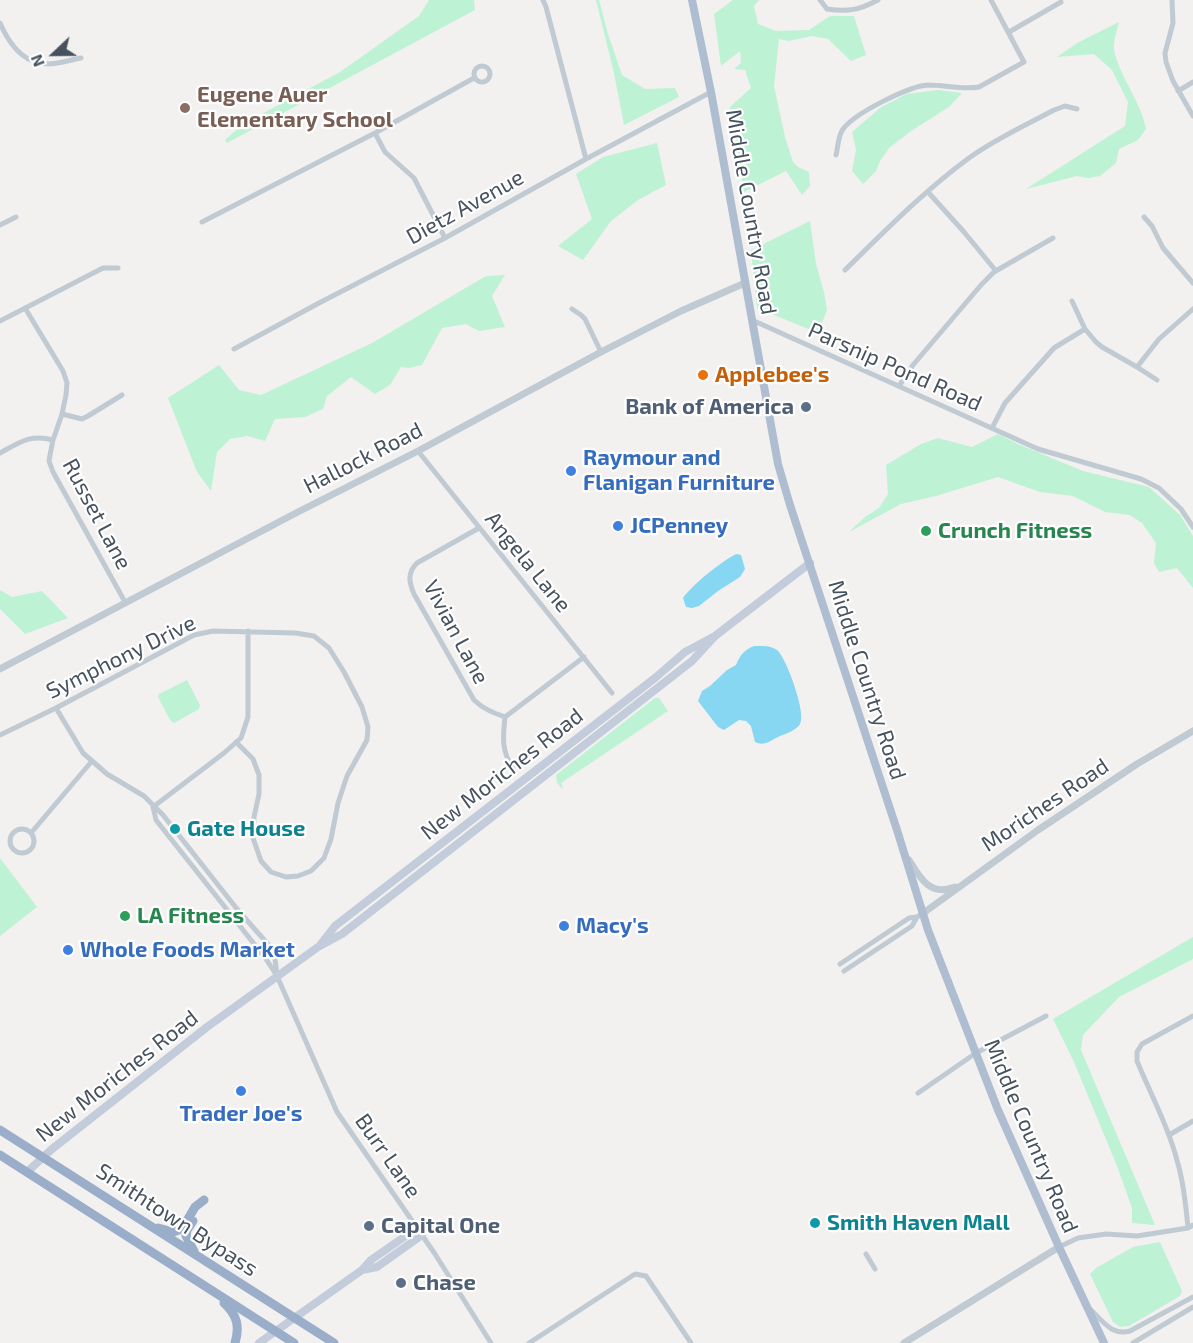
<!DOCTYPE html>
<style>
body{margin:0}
#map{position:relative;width:1193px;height:1343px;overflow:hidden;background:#f3f0f0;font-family:"Exo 2",sans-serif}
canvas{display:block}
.north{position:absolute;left:24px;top:24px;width:60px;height:60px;-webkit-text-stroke:4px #fff;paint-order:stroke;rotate:248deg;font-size:16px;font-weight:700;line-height:24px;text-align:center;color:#47525f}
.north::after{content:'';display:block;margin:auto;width:21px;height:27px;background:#47525f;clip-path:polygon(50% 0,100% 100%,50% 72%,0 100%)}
</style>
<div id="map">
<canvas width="1193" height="1343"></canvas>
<div class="north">N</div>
</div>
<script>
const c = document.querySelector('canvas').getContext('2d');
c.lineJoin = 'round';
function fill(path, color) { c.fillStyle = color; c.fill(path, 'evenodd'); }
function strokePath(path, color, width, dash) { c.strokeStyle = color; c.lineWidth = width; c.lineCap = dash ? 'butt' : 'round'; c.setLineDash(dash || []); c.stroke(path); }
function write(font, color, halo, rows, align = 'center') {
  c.font = font + ' "Exo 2",sans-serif'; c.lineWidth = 4.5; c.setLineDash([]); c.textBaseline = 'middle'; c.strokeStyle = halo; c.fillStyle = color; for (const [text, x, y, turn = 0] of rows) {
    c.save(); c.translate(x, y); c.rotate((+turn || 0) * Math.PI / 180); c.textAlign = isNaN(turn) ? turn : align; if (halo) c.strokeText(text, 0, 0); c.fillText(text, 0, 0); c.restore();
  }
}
const green = new Path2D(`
 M429,0H474L475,10L227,143L225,140L243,124L340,72L419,16Z
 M596,0H599L608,34L622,75L645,89L675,88L679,97L624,125L614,73Z
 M733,0H759L754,6L758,24L776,31L809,30L830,16H854L866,55L851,61L828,39L812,36L789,41L779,39L774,86L785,137L793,162L798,167L809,172L810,186L802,195L786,171L744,192L737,146L729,111L731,106L751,88L745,70L734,69L741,63L740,51L721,66L714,14Z
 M1119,22C1117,30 1113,42 1114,50C1120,78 1141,101 1146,129L1138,140L1119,149L1116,163L1100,176L1088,178L1077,176L1026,189L1125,126L1128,102L1112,70L1094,54L1057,57L1077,43Z
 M938,90L962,93L949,107L911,131L889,148L880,161L876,171L863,184L852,171L856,150L852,132L880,108L906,94Z
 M657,143L666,185L638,200L611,221L583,260L558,246L592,219L576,174L603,157Z
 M810,221L816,264L824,292L827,310L818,333L757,308L751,250Z
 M505,275L492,296L505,327L479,331L466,324L442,328L422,365L409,368L401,367L390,385L375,394L351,377L327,396L323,409L305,417L275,419L265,441L247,436L230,439L217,452L211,491L197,472L168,398L219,365L239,390L261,395L372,343L486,276Z
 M998,434L1018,444L1083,471L1149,487L1180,515L1193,536V588L1177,568L1159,572L1154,563L1156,543L1142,523L1130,515L1105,512L1073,496L1040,492L998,477L936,496L901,504L849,532L865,517L879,508L888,494L886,465L921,444L938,438L972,447Z
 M0,590L12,597L42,591L68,618L25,634L0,609Z
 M187,680L200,705L199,709L174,723L170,720L158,697L159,694Z
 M655,698H659L668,711L561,783L563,788H561L557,782L556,775Z
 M0,858L37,907L0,936Z
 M1193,937V959L1119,997L1083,1035L1081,1050L1155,1225L1132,1223V1208L1117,1166L1074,1062L1053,1019Z
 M1160,1242L1182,1291L1180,1296L1129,1326L1120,1327L1113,1322L1090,1274L1096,1268L1133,1247Z`);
const water = new Path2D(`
 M736,554L741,555L745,569L740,577L718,591L699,606L692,608L686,607L683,598C693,584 721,562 736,554Z
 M754,646C763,646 770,645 777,650C786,657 807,714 800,724C796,731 784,734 776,738C769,742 763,746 755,742L751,726L746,721L739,720L724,730L718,727L698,701L702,691L710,686L727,670L736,665C740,655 744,650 754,646Z`);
const minor = new Path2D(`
 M543,0L546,7L586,159
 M820,0L827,9C849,12 859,10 878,0
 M1172,0L1173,23L1165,53L1166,62L1173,81L1193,116
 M0,23C9,44 23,64 48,64C58,64 71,60 81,58
 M1009,32L1061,2
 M474 74a8 8 0 1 1 16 0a8 8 0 1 1-16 0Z
 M1178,91L1193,82
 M375,133L385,152L414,178L445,238
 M836,155C838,147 838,136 843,129C855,113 909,86 928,85C945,85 963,90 979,87L1024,62L991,0
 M928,192L964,232L996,271
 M1144,217L1152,226L1163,248L1193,283
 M202,222L375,133L474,78
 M0,225L16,217
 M845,270C885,231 924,191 969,158C995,139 1026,125 1054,110L1065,106L1077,109
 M1072,301L1085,329L1096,342L1102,347L1137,367L1157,380
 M25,308L63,371L67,383L66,395L62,414L53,440L50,455L49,461L53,472L125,602
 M572,309L581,315L585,319L601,352
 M752,320L1038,449L1141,479L1159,488L1181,509L1193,527
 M0,321L103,268H118
 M234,349L319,303L445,238L586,159L711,92
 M1137,367L1159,339L1193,309
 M899,386L913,365L981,285L994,272L1053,238
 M62,414L82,419L88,416L122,395
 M992,428L1005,403L1054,348L1085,329
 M418,451L612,693
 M0,453C20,442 30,434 53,440
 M479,528L417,563C407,573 409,582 414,594L474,700C483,709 494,713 505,717C503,736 501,751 513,768
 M56,708L83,753L107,774L144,796L163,815L237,909L274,951L277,975
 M505,717L584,657
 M0,735L56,708L194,635L213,631L295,633L314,636L329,648L344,672L362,707L368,727L367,740L347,776L338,803L331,839L324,858L311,871L298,876L286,877L271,872L261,861L253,838L254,817L259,794V775L253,759L236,742
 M153,807L156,820L266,959L277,976L337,1112L435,1254L491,1343
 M153,807L224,753L241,738L248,717V631
 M10 841a12 12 0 1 1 24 0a12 12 0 1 1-24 0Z
 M31,833L92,761
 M840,964L909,918L917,917L922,914
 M844,971L912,926L917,917
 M918,1093L976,1053L1046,1016
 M1169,1135L1193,1121
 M1188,1228C1186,1207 1184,1184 1178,1164C1169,1128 1151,1095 1137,1061V1052L1142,1044L1193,1016
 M1059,1247L1078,1238L1106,1234L1137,1236L1188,1228L1193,1225
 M866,1254L875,1269
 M1090,1309C1103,1321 1111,1336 1130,1331L1193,1297
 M529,1343L635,1274L646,1276L691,1343
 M1133,1343L1193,1307`);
const tertiary = new Path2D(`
 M0,669L294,514L418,451L601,352L681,311L745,283
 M909,860C920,878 930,897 955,887
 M922,914L1038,830L1137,764L1193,731
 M904,1343L1059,1247`);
const secondary = new Path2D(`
 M321,944L335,926L655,678L685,652L715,636L810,563
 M27,1172L52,1149L207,1027L318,947L342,934L692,661L715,636
 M362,1270L377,1267L422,1235
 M259,1343L362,1270L371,1260L417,1228`);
const primary = new Path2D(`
 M692,0L711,92L778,464L790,505L897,830L928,930L998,1110L1059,1247L1104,1343`);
const trunk = new Path2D(`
 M0,1130L334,1343
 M0,1155L294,1343
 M193,1221L187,1230L186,1236L194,1251
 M158,1228L173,1232L179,1230L185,1224L195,1207L204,1200
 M224,1303C237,1315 240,1326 235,1343`);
const markers = [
 [185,108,6,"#8d6e63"],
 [703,375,6,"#e8710a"],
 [806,407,6,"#5c6f8a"],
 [571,471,6,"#3f7fe0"],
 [618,526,6,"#3f7fe0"],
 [926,531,6,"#2e9e5b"],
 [175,829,6,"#0f9aa8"],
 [125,916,6,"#2e9e5b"],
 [564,926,6,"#3f7fe0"],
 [68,950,6,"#3f7fe0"],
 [241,1091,6,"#3f7fe0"],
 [815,1223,6,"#0f9aa8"],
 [369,1226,6,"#5c6f8a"],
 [401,1283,6,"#5c6f8a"]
];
const educationNames = [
 ["Eugene Auer",197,95],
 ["Elementary School",197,120]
];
const streetNames = [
 ["Dietz Avenue",465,207,-29],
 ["Middle Country Road",751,212,80],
 ["Parsnip Pond Road",895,367,24],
 ["Hallock Road",363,458,-27],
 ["Russet Lane",97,514,62],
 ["Angela Lane",528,562,51],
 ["Vivian Lane",456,632,62],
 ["Symphony Drive",121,657,-26],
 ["Middle Country Road",867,680,72],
 ["New Moriches Road",502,774,-38],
 ["Moriches Road",1045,805,-34],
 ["New Moriches Road",117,1076,-38],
 ["Middle Country Road",1031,1136,67],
 ["Burr Lane",388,1156,55],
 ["Smithtown Bypass",177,1220,33]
];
const foodNames = [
 ["Applebee's",715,375]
];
const serviceNames = [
 ["Bank of America",794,407,"right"],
 ["Capital One",381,1226],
 ["Chase",413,1283]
];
const shopNames = [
 ["Raymour and",583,458],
 ["Flanigan Furniture",583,483],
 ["JCPenney",630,526],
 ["Macy's",576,926],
 ["Whole Foods Market",80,950],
 ["Trader Joe's",241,1114,"center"]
];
const leisureNames = [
 ["Crunch Fitness",938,531],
 ["LA Fitness",137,916]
];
const cultureNames = [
 ["Gate House",187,829],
 ["Smith Haven Mall",827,1223]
];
fill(green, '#bdf2d4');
fill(water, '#87d6f2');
strokePath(minor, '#c0cad3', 5);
strokePath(tertiary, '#c0cad3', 7);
strokePath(secondary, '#c2ccda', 8);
strokePath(primary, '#aebed0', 8);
strokePath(trunk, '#9aaec9', 9);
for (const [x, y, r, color] of markers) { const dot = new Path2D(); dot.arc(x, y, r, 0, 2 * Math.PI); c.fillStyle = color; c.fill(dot); strokePath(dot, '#fff', 2); }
write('bold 22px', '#785e54', '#fff', educationNames, 'left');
write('22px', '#47525f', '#fff', streetNames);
write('bold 22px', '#c56008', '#fff', foodNames, 'left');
write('bold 22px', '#4e5e75', '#fff', serviceNames, 'left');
write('bold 22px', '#366cbe', '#fff', shopNames, 'left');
write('bold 22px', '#27864d', '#fff', leisureNames, 'left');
write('bold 22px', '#0d838f', '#fff', cultureNames, 'left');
</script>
